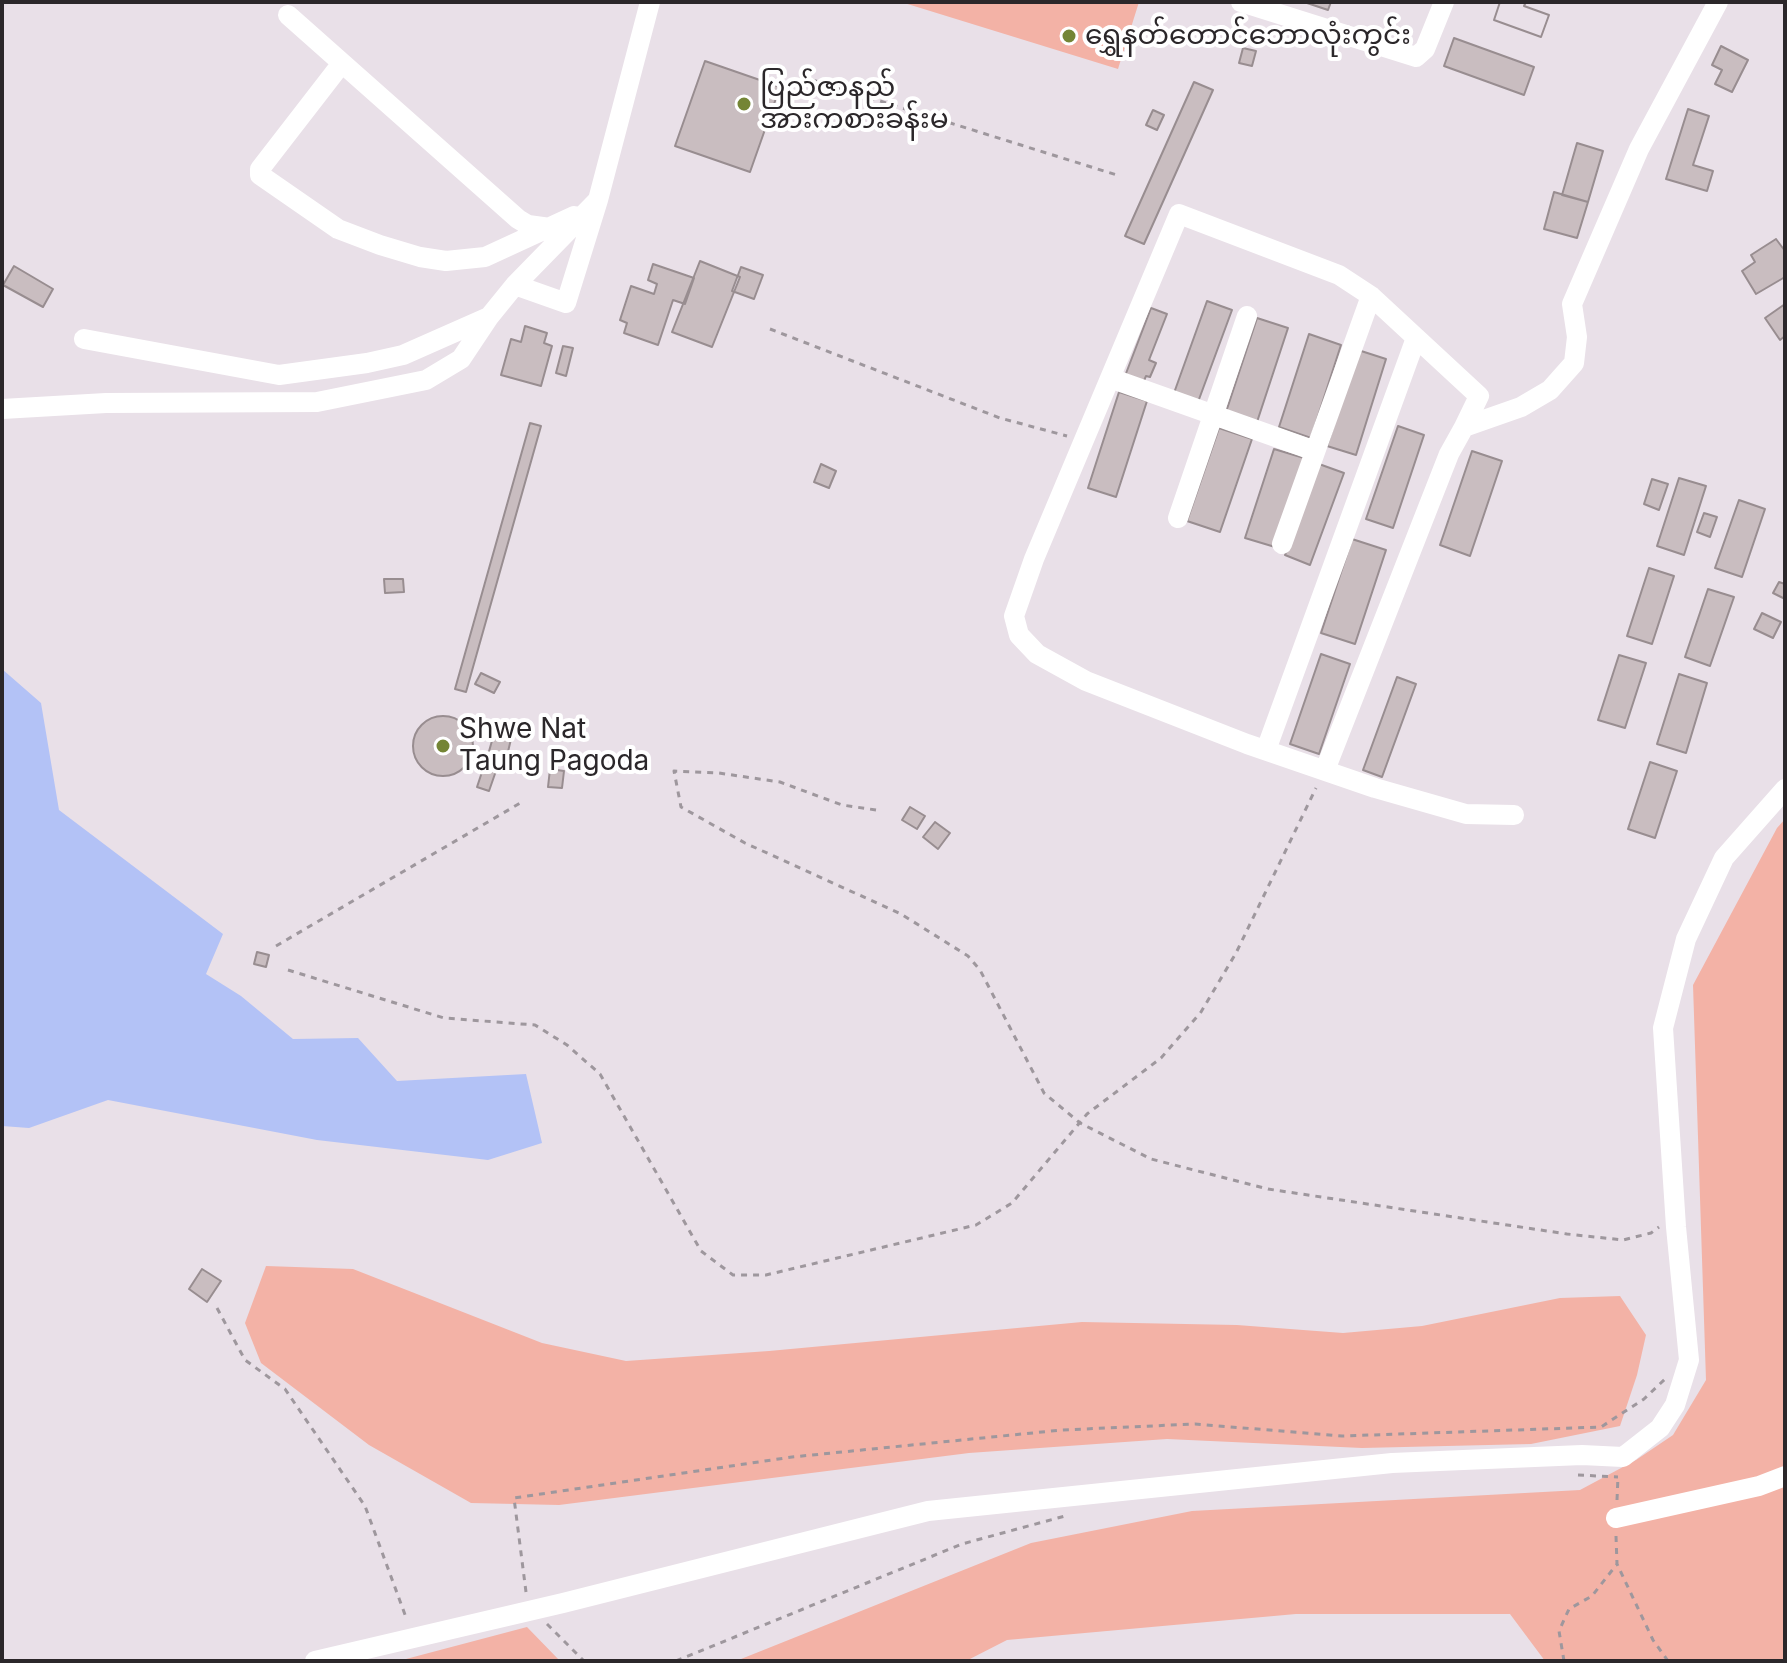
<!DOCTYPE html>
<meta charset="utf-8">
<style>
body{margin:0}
#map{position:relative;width:1787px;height:1663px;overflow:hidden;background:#e9e0e8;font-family:Inter,sans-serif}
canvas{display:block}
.frame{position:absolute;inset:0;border:4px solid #2b272a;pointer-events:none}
</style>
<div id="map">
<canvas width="1787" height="1663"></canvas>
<div class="frame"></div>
</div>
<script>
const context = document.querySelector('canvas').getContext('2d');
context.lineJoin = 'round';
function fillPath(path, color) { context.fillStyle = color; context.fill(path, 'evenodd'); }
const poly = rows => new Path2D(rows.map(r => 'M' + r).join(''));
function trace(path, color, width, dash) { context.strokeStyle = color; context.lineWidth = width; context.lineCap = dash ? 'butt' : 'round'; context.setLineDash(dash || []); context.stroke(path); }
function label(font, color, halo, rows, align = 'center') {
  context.font = font + ' Inter,"Noto Sans Myanmar",sans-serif'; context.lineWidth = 8; context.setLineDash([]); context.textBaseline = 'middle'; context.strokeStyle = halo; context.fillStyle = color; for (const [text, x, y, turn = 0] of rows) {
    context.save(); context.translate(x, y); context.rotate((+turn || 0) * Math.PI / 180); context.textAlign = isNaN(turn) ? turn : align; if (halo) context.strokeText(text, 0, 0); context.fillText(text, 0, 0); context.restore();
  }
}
fillPath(poly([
 [901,2,1139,2,1118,69],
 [1785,819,1785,1661,1545,1661,1510,1614,1296,1614,1007,1640,966,1661,736,1661,1031,1543,1192,1511,1580,1490,1636,1460,1673,1435,1706,1380,1693,985,1777,828],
 [266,1266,353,1269,542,1343,626,1361,769,1351,1082,1322,1237,1325,1343,1333,1422,1326,1560,1298,1620,1296,1646,1335,1637,1375,1620,1426,1531,1444,1362,1448,1167,1439,969,1453,559,1505,471,1503,369,1445,261,1363,245,1323],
 [527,1627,560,1661,407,1661,406,1659]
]), '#f3b2a6');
fillPath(poly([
 [2,669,41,703,59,810,223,934,206,974,241,996,293,1039,358,1038,397,1081,526,1074,542,1143,488,1160,317,1140,108,1100,29,1128,2,1126]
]), '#b3c2f6');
const building = poly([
 [1304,2,1331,2,1328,10,1304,2],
 [1500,2,1526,2,1524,6,1549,15,1541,37,1494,20,1500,2],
 [1500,2,1526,2,1524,6,1549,15,1541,37,1494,20,1500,2],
 [1454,38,1534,67,1524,95,1444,66,1454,38],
 [1721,46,1748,60,1732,92,1715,84,1722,70,1712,65,1721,46],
 [1243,48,1256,51,1252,66,1239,63,1243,48],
 [705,61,780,87,750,172,675,146,705,61],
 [1194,82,1213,90,1144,244,1125,236,1194,82],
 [1688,109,1709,116,1693,165,1713,171,1707,191,1666,179,1688,109],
 [1153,110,1164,115,1157,130,1146,125,1153,110],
 [1577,143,1603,151,1588,202,1562,195,1577,143],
 [1554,192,1588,202,1577,238,1544,229,1554,192],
 [1776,239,1785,251,1785,277,1756,294,1742,271,1755,262,1751,255,1776,239],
 [700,261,740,277,712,347,672,332,700,261],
 [653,264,694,278,685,304,673,300,658,345,624,333,627,323,620,320,631,286,654,294,657,284,648,280,653,264],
 [14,266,53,289,43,307,3,285,14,266],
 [741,267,763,275,754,299,732,291,741,267],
 [1207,301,1232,310,1198,402,1174,393,1207,301],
 [1785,304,1785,336,1780,340,1765,318,1785,304],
 [1151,308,1167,314,1149,360,1156,363,1150,377,1146,376,1143,383,1125,376,1151,308],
 [1257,318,1288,328,1257,422,1226,412,1257,318],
 [525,326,547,333,544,343,552,346,541,386,501,375,511,339,521,342,525,326],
 [1309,334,1341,345,1311,438,1279,427,1309,334],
 [563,346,573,348,566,376,556,373,563,346],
 [1358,350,1386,359,1356,455,1327,446,1358,350],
 [1119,392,1147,401,1116,497,1088,488,1119,392],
 [530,423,541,426,466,692,455,689,530,423],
 [1398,426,1424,435,1393,528,1366,519,1398,426],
 [1219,428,1252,439,1220,532,1187,521,1219,428],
 [1274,449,1304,458,1275,547,1245,538,1274,449],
 [1472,451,1502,461,1470,556,1440,545,1472,451],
 [821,464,836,471,829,488,814,482,821,464],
 [1319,464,1344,473,1310,565,1285,555,1319,464],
 [1679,478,1706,486,1684,555,1657,546,1679,478],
 [1652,479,1668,484,1659,510,1644,504,1652,479],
 [1739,500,1765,509,1742,577,1715,568,1739,500],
 [1704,513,1717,517,1710,537,1697,532,1704,513],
 [1352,539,1386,550,1355,644,1321,633,1352,539],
 [1649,568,1674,576,1652,644,1627,636,1649,568],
 [384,579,403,579,404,592,385,593,384,579],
 [1779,582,1785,584,1785,599,1773,593,1779,582],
 [1708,589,1734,597,1710,666,1685,657,1708,589],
 [1762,613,1781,622,1773,638,1754,629,1762,613],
 [1321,654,1350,664,1319,754,1290,744,1321,654],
 [1619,655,1646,663,1625,728,1598,720,1619,655],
 [481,673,500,682,494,693,475,684,481,673],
 [1679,674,1707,683,1686,753,1657,744,1679,674],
 [1397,677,1416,684,1382,777,1363,770,1397,677],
 '413 746a30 30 0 1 1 60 0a30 30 0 1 1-60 0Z',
 [495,730,512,735,506,760,488,755,495,730],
 [1650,762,1677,771,1655,838,1628,829,1650,762],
 [485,763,497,768,489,791,477,787,485,763],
 [550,769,564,771,562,788,548,787,550,769],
 [910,807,925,816,917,829,902,820,910,807],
 [935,822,950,833,938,849,923,837,935,822],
 [257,952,269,955,266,967,254,964,257,952],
 [202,1269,221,1281,207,1302,189,1289,202,1269]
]);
fillPath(building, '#c9bdc0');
trace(building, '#988d90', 2);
trace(poly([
 [800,76,1120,176],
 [770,329,1000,418,1067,436],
 [876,810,842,805,780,782,719,773,674,771,681,807,745,843,901,914,968,956,980,970,1044,1093,1080,1123,1151,1159,1268,1189,1567,1234,1623,1240,1651,1233,1659,1227],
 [276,946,522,802],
 [288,970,444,1018,535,1025,567,1045,600,1074,701,1251,733,1275,766,1275,976,1225,1012,1203,1087,1114,1161,1058,1201,1012,1236,953,1316,788],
 [217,1308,245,1360,285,1389,365,1506,407,1620],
 [1578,1475,1618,1477],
 [1617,1500,1618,1476],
 [1616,1536,1617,1564,1653,1640,1668,1661],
 [526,1592,514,1498,792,1457,1062,1430,1195,1424,1342,1436,1601,1427,1644,1399,1665,1379],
 [547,1624,584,1661],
 [676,1661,962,1544,1065,1516],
 [1564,1661,1559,1631,1569,1609,1592,1596,1617,1564]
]), '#9e979d', 3, [6, 6]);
trace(poly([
 [1241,2,1416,57,1425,49,1444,2],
 [288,15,518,219,528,225,550,228],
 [342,63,260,169,260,175,338,229,380,245,420,257,446,261,485,257,574,216],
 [515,285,566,303,598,200,650,2],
 [84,339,279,375,367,363,403,355,489,317],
 [1110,378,1315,451],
 [2,409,106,403,317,402,426,380,461,359,489,317,515,285,598,200],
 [1464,427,1479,396,1371,296,1339,275,1179,214,1034,559,1014,616,1019,635,1037,654,1086,681,1247,744,1375,788,1466,814,1514,815],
 [1178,518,1247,316],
 [1282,544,1371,296],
 [1266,750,1416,338],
 [1325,770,1449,454,1464,427,1521,407,1550,390,1574,363,1577,337,1572,304,1639,149,1718,2],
 [1616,1518,1759,1486,1785,1476],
 [315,1661,563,1603,928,1511,1392,1463,1582,1455,1623,1457,1660,1428,1675,1405,1689,1360,1676,1227,1663,1028,1686,939,1724,858,1785,789]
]), '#fff', 20);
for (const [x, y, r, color] of [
 [1069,36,8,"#748535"],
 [744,104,8,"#748535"],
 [443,746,8,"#748535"]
]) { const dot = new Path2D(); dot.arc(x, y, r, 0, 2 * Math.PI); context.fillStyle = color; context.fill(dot); trace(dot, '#fff', 3); }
label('28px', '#2b272a', '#fff', [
 ["ရွှေနတ်တောင်ဘောလုံးကွင်း",1085,36],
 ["ပြည်ဇာနည်",760,88],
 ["အားကစားခန်းမ",760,120],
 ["Shwe Nat",459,730],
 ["Taung Pagoda",459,762]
], 'left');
</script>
